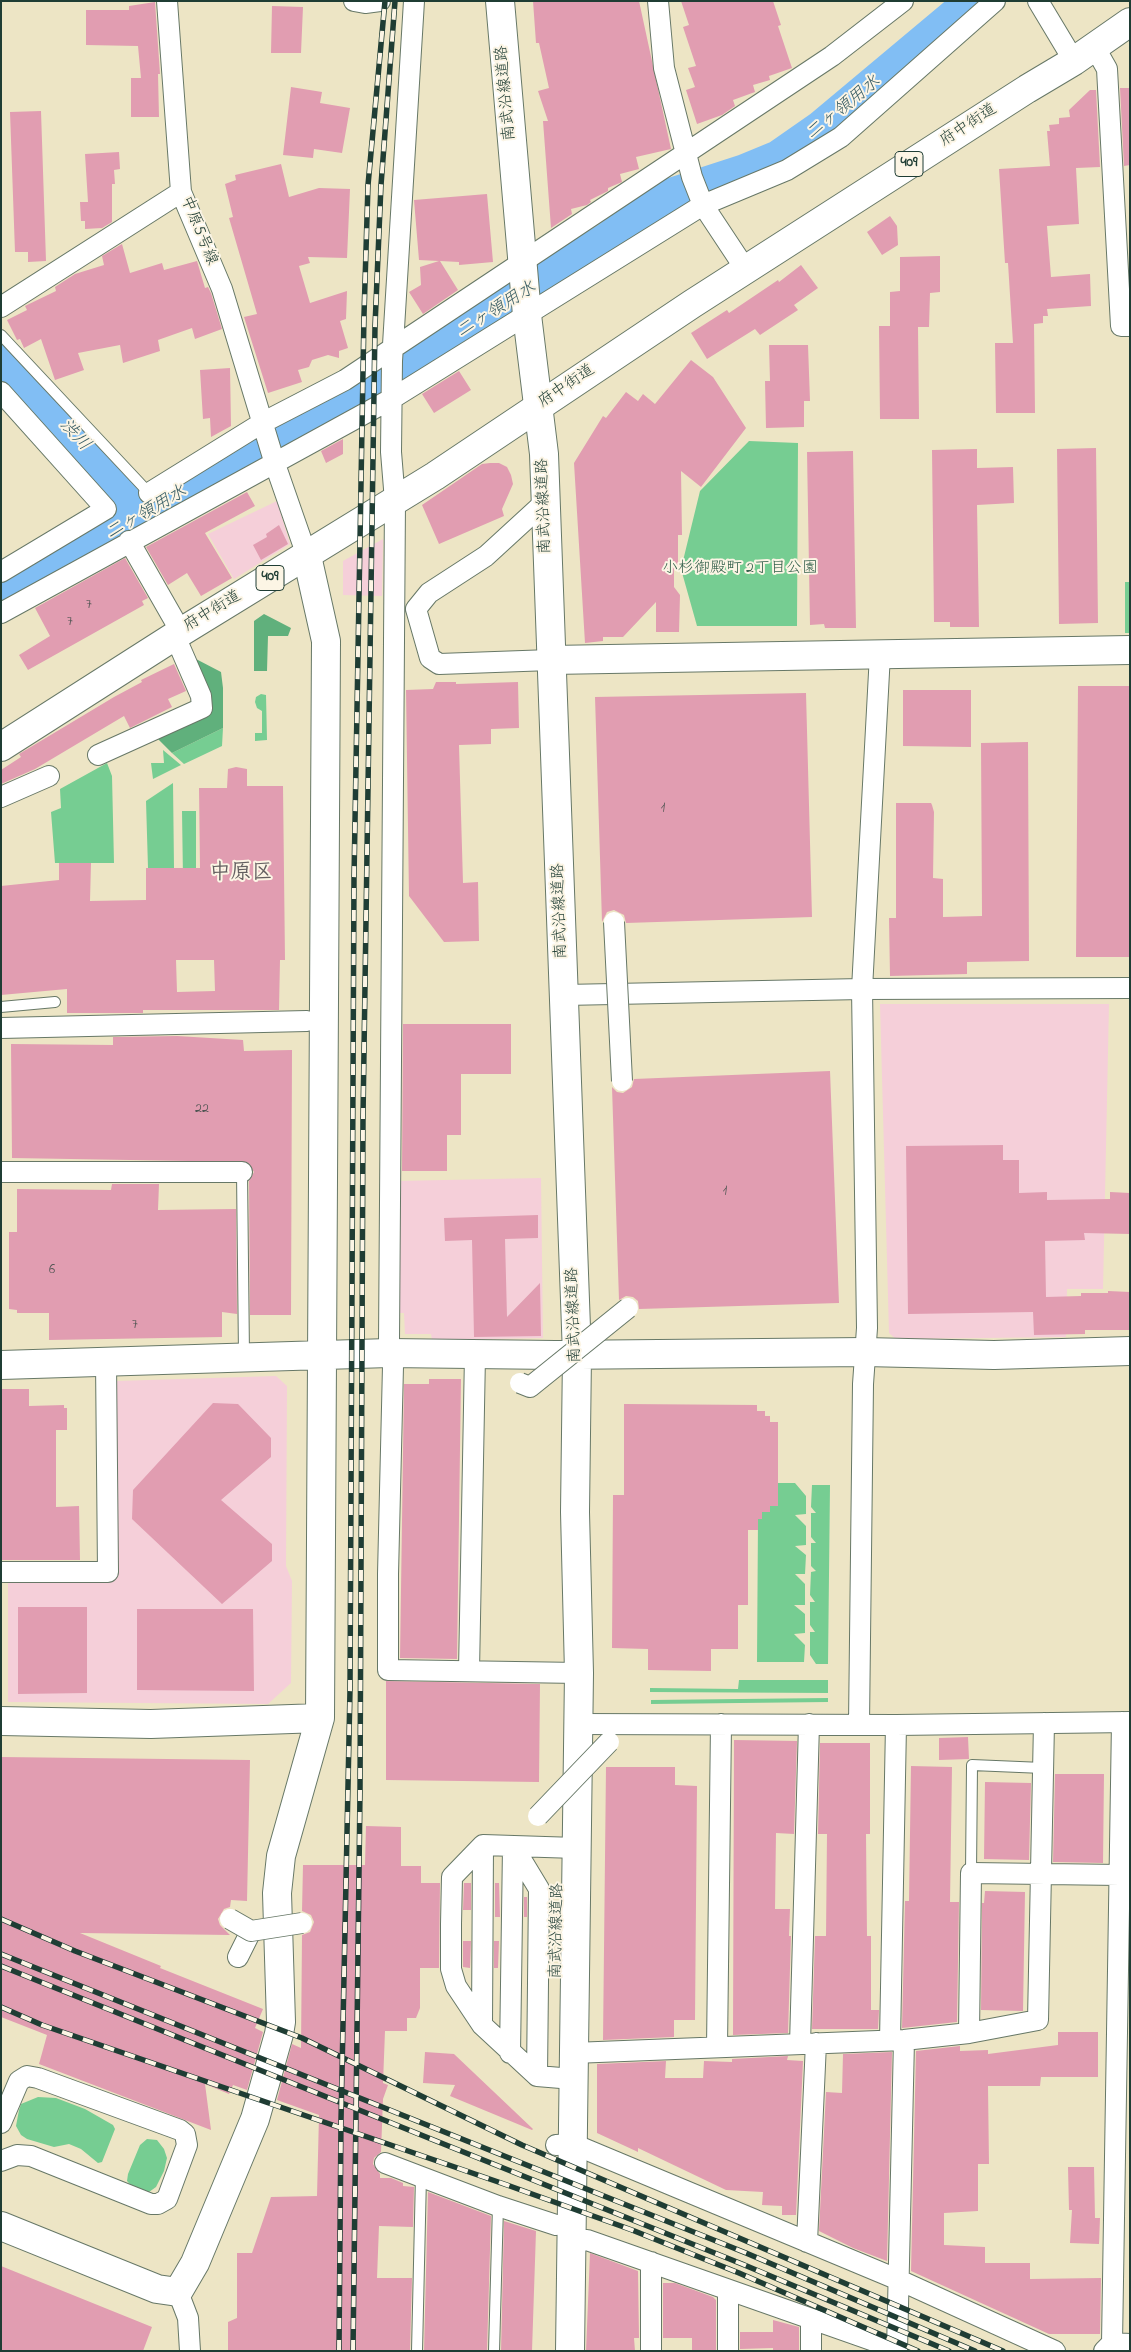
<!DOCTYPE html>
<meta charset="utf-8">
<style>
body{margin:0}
#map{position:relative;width:1131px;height:2352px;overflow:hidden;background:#ede5c5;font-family:"Indie Flower",sans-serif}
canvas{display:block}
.frame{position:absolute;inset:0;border:2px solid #1f3d34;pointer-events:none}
</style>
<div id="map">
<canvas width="1131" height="2352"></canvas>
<div class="frame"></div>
</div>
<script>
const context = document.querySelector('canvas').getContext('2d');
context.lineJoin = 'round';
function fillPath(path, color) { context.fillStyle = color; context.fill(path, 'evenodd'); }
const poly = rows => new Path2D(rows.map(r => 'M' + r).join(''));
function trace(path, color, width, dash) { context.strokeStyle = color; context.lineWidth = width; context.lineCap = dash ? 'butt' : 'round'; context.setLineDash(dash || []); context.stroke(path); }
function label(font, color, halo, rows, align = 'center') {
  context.font = font + ' "Indie Flower","Klee One",sans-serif'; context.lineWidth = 4; context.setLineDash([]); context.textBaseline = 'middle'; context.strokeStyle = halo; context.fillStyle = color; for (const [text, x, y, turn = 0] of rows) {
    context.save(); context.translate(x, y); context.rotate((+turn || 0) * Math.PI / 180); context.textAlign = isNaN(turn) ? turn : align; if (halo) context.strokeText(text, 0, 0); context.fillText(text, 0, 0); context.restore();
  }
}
fillPath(poly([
 [277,501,290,544,234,579,208,534],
 [383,539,382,596,343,595,343,561],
 [880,1004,1109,1004,1103,1289,1067,1289,1066,1337,896,1339,889,1333],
 [541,1178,543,1338,432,1340,431,1334,405,1334,404,1313,396,1313,396,1181],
 [276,1376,287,1386,286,1566,292,1581,291,1683,268,1704,8,1702,8,1582,113,1581,116,1381]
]), '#f5cfd9');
fillPath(poly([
 [749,441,798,443,797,626,697,626,681,569,700,491],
 [1125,582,1130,582,1130,633,1125,633],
 [261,694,266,695,267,740,255,741,255,733,262,733,262,711,257,708,255,702,256,697],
 [223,728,222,746,184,764,172,753],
 [163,750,181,765,153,779,151,763,164,763],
 [107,763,112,776,114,863,55,863,51,812,61,808,60,789],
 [173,783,174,868,148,868,146,801],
 [182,811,196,811,196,878,183,879],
 [778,1483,795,1483,806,1496,806,1514,795,1515,806,1526,806,1545,795,1546,806,1555,805,1574,795,1574,805,1584,805,1605,794,1605,805,1614,805,1633,794,1634,805,1645,804,1662,757,1662,758,1519,762,1518,762,1512,770,1512,770,1506,778,1506],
 [812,1485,830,1485,828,1664,816,1664,810,1655,810,1632,815,1632,810,1625,810,1602,815,1602,810,1595,811,1572,816,1571,811,1566,811,1543,816,1543,811,1537,811,1513,816,1513,811,1507],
 [739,1680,828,1680,828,1693,650,1692,650,1688,738,1689],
 [828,1698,828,1702,651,1704,651,1700],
 [38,2097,56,2098,85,2109,113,2125,115,2129,102,2162,98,2163,81,2149,69,2144,54,2147,27,2139,21,2135,16,2126,19,2110,21,2104],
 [147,2139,157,2140,164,2149,167,2158,164,2171,156,2187,149,2192,138,2193,127,2181,128,2174,140,2145]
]), '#76cd92');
fillPath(poly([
 [264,614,291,628,288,636,268,636,267,671,254,671,254,621],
 [196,659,221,672,223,688,223,728,172,753,158,739,210,715,209,692]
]), '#60b07c');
trace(poly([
 [1,358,147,513],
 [1,601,147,513,392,377,608,241,671,197,745,173,779,159,822,129,975,1]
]), '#81bef4', 38);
fillPath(poly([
 [533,1,639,1,671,149,636,157,639,169,620,174,622,182,608,188,608,191,590,200,591,202,587,205,571,209,572,214,551,228,543,121,548,121,538,91,549,88,539,43,536,43],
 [681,1,773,1,781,25,778,26,792,68,769,76,770,80,753,85,755,92,733,100,735,106,722,115,697,124,686,90,695,87,688,68,696,66,683,27,689,25],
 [155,2,160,74,158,74,159,117,131,117,131,78,141,78,138,46,86,45,86,10,129,10,129,6],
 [272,6,303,7,301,53,271,53],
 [291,87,322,92,320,103,350,108,342,153,314,149,313,158,283,155],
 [1120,88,1130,88,1130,165,1124,166],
 [1090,90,1096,90,1100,167,1076,168,1079,224,1047,226,1051,277,1090,274,1091,306,1047,309,1048,316,1043,316,1043,323,1034,324,1035,413,996,413,995,343,1013,343,1008,263,1005,263,999,169,1050,166,1047,131,1050,131,1049,125,1059,124,1059,118,1070,117,1069,110],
 [41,111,46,261,28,262,28,252,15,252,10,112],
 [119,152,120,169,114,170,115,184,112,184,112,222,102,228,85,229,85,221,81,221,80,202,88,202,85,154],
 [281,164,289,197,319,188,350,189,347,258,308,257,310,263,299,266,310,303,347,291,346,319,340,321,348,348,339,351,339,358,328,355,312,360,309,367,298,370,302,382,268,393,244,317,257,314,229,218,233,217,225,184,236,180,235,175],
 [487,194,493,262,459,265,459,262,440,261,458,290,423,314,409,292,421,285,420,267,439,261,419,260,414,200],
 [890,216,897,226,898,245,882,255,867,232],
 [122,244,130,273,162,263,164,270,197,261,205,288,208,287,211,293,222,329,195,339,192,328,158,340,160,351,123,363,120,345,78,353,84,370,55,380,41,339,24,348,20,339,17,340,7,320,27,310,25,306,27,305,56,291,55,287,75,274,104,265,102,256],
 [940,256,940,292,930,293,929,327,918,327,919,419,880,419,879,326,890,326,890,292,900,291,900,257],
 [801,265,818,288,794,305,798,310,760,335,755,329,707,359,691,333,727,310,729,313,778,280,779,282],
 [769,345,808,345,810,401,804,401,804,427,766,428,765,381,770,381],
 [691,360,713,377,746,428,701,487,681,471,682,535,678,535,678,565,674,565,674,587,680,595,679,632,656,632,656,602,623,637,603,637,603,641,585,643,574,463,603,416,606,418,626,392,638,401,643,394,655,404],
 [230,368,231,426,211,437,210,418,203,419,200,370],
 [459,371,471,390,434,413,422,394],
 [343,439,343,454,326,463,321,451],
 [1096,448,1098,623,1059,624,1057,449],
 [977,449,977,468,1013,467,1014,503,977,505,979,627,950,627,950,622,934,622,932,450],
 [853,451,856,628,825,628,824,624,810,625,807,452],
 [490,463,499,463,507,467,511,475,513,484,502,509,504,516,439,544,422,505,482,464],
 [247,492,255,506,205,533,232,578,201,596,187,573,168,585,146,547],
 [279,525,288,544,261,560,253,545,267,537,266,534],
 [125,558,148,598,142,601,144,605,28,670,19,655,50,636,35,608],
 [174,664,186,691,168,699,172,707,130,728,124,716,35,769,1,784,1,770,21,757,19,754,114,697,142,682,141,680],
 [436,682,456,682,456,684,518,682,519,728,491,729,491,744,459,745,463,883,478,882,479,941,444,942,409,896,406,690,433,689],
 [1078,686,1130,686,1130,957,1076,957],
 [903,690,971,690,971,747,903,746],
 [806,693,812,917,626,923,624,915,614,910,607,912,602,922,595,697],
 [1028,742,1029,961,967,962,967,974,890,976,889,918,896,918,896,803,931,803,932,805,934,812,933,878,943,879,943,917,982,916,981,743],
 [236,767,247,769,247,786,283,786,285,960,280,960,279,1010,143,1010,143,1013,67,1013,67,989,1,995,1,886,59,880,59,863,91,863,90,901,146,900,146,868,200,868,199,788,227,788,228,769],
 [176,960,214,960,215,991,177,992],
 [403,1024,511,1024,511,1074,461,1074,461,1135,447,1135,447,1171,402,1171],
 [177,1036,243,1040,244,1051,292,1050,291,1315,250,1315,249,1181,254,1172,247,1162,12,1158,11,1044,113,1045,113,1037],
 [830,1071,839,1303,639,1309,638,1301,633,1297,626,1296,619,1300,612,1087,617,1092,623,1093,632,1087,634,1079],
 [1003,1145,1003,1160,1019,1160,1019,1193,1047,1192,1047,1200,1110,1199,1110,1192,1130,1193,1130,1234,1084,1233,1085,1240,1045,1241,1046,1297,1081,1296,1081,1293,1108,1293,1108,1291,1130,1292,1130,1330,1085,1330,1085,1334,1034,1335,1033,1312,908,1314,906,1146],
 [112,1184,159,1184,158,1210,236,1209,237,1314,222,1312,222,1337,49,1340,49,1313,17,1313,17,1310,9,1309,9,1232,17,1232,17,1189,111,1190],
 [538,1215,538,1238,505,1239,507,1317,540,1283,541,1336,474,1337,472,1240,445,1241,444,1218],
 [429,1379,461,1379,457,1659,400,1658,404,1384,429,1384],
 [1,1389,29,1389,29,1406,64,1405,64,1408,67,1408,67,1430,56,1430,56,1507,79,1506,80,1560,1,1560],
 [213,1403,238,1404,271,1438,271,1457,221,1500,272,1544,272,1561,222,1604,132,1519,133,1490],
 [624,1404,757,1405,757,1411,765,1411,765,1416,770,1416,770,1422,778,1422,778,1506,770,1506,770,1512,762,1512,762,1519,758,1519,758,1530,748,1530,748,1605,738,1605,738,1649,711,1649,711,1671,648,1670,648,1649,612,1648,613,1495,624,1495],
 [18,1607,87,1607,87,1693,18,1694],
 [137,1609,253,1609,254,1691,137,1690],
 [386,1681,540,1684,539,1782,386,1780],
 [968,1737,969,1759,939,1760,939,1738],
 [734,1740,797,1741,794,1834,776,1833,775,1909,790,1909,789,1936,791,1936,788,2033,733,2035],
 [820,1743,870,1743,870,1834,866,1834,867,1936,871,1936,871,2010,879,2010,878,2029,812,2029,815,1936,826,1936,827,1834,818,1834],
 [1,1757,250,1760,247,1901,231,1900,230,1907,224,1909,218,1919,220,1925,230,1935,80,1933,161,1966,160,1968,263,2009,255,2028,263,2032,247,2090,233,2085,229,2094,205,2084,211,2130,39,2064,47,2035,1,2017],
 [911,1766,952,1767,950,1902,959,1902,957,2022,902,2028,905,1901,909,1901],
 [606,1767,675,1767,675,1785,697,1786,695,2020,674,2020,674,2037,603,2040],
 [1055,1774,1104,1774,1103,1863,1053,1862],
 [985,1782,1031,1783,1029,1860,984,1859],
 [366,1826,401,1827,401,1866,421,1866,421,1883,440,1883,439,1968,420,1968,420,2008,416,2018,407,2018,407,2031,385,2031,383,2083,388,2085,383,2099,381,2152,374,2158,373,2164,380,2174,380,2178,391,2178,403,2183,403,2186,414,2187,413,2227,379,2226,377,2278,412,2278,410,2351,228,2351,228,2322,237,2318,237,2253,252,2253,271,2197,317,2196,319,2115,277,2100,292,2044,301,2048,302,1935,310,1932,314,1922,311,1915,302,1911,303,1865,365,1865],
 [464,1883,471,1883,471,1910,463,1910],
 [495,1883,499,1883,500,1917,495,1917],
 [985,1891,1025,1892,1023,2011,981,2010,982,1903,984,1903],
 [524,1897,527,1897,527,1917,524,1917],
 [463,1941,471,1941,470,1968,463,1967],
 [494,1941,499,1941,498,1968,494,1968],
 [1058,2032,1098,2032,1098,2077,1041,2077,1040,2086,988,2086,989,2164,978,2164,978,2211,944,2213,944,2245,985,2247,985,2263,1030,2263,1030,2279,1101,2278,1100,2334,1049,2334,911,2271,916,2051,960,2046,960,2051,988,2050,988,2054,1058,2045],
 [425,2052,454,2054,533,2129,532,2130,450,2096,455,2085,423,2083],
 [892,2052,887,2261,853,2248,819,2231,826,2092,842,2093,843,2054],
 [788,2056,787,2060,803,2061,796,2215,782,2215,782,2206,762,2205,763,2192,726,2190,638,2148,638,2152,597,2133,597,2064,666,2061,665,2078,703,2078,704,2061,732,2062,732,2059],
 [1068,2167,1094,2167,1095,2218,1100,2218,1099,2244,1070,2243,1072,2210,1069,2210],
 [428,2192,491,2216,487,2351,424,2351],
 [504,2221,536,2231,532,2351,501,2351],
 [590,2253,638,2271,639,2338,634,2338,635,2351,586,2351],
 [1,2266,152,2327,143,2351,1,2351],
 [663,2283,675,2283,713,2297,716,2300,716,2351,692,2351,692,2338,663,2338],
 [773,2320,799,2327,799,2351,773,2351,773,2348,740,2349,740,2332,773,2332]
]), '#e19db1');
const lane = poly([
 [1,335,149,493],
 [1,1007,55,1002],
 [242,1172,244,1356],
 [971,1873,972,1765,1043,1768],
 [417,2351,421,2176],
 [494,2351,498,2206]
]);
const street = poly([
 [167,1,181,192,222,289,275,464,307,556],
 [354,1,365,3,380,1],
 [414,1,392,361,391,452,395,501,389,1341,393,1366,388,1574,388,1670,579,1673],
 [658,1,664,68,692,177,703,205,746,270],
 [1038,1,1074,61],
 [1094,46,1107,69,1121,326,1130,326],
 [1,307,181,192],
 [1,392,106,509,1,572],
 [149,493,262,423,345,380,832,56,903,1],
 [129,541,181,632],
 [416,609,430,658,439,664,551,660],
 [416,609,429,593,486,556,546,501],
 [1,613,393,398,703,205,787,170,841,137,995,1],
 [98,755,202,708,201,696,175,636],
 [1,797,49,776],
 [564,995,862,989,1130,988],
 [1,1028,307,1021],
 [1,1172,242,1172],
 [1,1572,108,1572,106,1361],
 [469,1671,475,1355],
 [577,1724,896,1725,1130,1722],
 [859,1724,863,1384,867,1328,862,989,880,654],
 [513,1846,539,1889,537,2076],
 [238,1957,251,1931],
 [482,2025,483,1845],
 [969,2033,971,1873,1120,1875],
 [890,2040,896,1725],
 [800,2044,809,1724],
 [717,2047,721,1724],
 [510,2053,513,1847],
 [573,2053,904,2040,969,2033,1038,2020,1044,1723],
 [573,2079,537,2076,482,2025,456,1986,451,1969,451,1924,452,1877,483,1845,576,1848],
 [1,2123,19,2081,27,2076,38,2078,180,2130,185,2134,187,2145,167,2199,158,2204,151,2204,31,2156,17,2155,1,2161],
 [556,2145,573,2144,899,2280,1055,2351],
 [385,2163,498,2206,556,2225],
 [572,2242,587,2240,897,2349],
 [807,2242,816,2043],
 [651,2262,651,2351],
 [728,2290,728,2351],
 [178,2292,188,2318,190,2351],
 [811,2320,811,2351],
 [1112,2343,1122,1722],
 [897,2351,904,2040],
 [1104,2351,1112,2343,1130,2344]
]);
const secondary = poly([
 [500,1,527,315,544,454,577,1355,575,1512,579,1673,570,2351],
 [551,660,1130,650],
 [1,1365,389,1353,555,1355,865,1352,994,1355,1130,1351],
 [1,1721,151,1724,320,1718],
 [1,2226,157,2289,178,2292,195,2263,255,2119,279,2034,281,2022,277,1893,281,1856,320,1718,326,641,307,556]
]);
const highway = poly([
 [1,747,181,632,435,476,692,304,1027,89,1074,61,1130,22]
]);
trace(lane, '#677867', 12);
trace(street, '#677867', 22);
trace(secondary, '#677867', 30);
trace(highway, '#677867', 30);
trace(lane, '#fff', 10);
trace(street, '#fff', 20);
trace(secondary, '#fff', 28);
trace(highway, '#fff', 28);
const rail = poly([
 [1,1919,75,1951,302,2038,522,2145,1003,2351],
 [1,1954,746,2253,975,2351],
 [1,1966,742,2264,949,2351],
 [1,2007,42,2025,507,2185,632,2230,739,2273,918,2351],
 [339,2351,341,2120,350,1690,354,878,364,315,368,185,385,1],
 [353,2351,360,1792,363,1117,375,326,381,185,395,1]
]);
trace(rail, '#1f3d34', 5.5);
trace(rail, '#fcf5e5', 4, [11]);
const streetBridge = poly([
 [614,922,622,1081],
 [520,1383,530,1387,628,1308],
 [538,1816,609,1742],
 [230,1919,251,1931,302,1923]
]);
trace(streetBridge, '#677867', 22, []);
trace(streetBridge, '#fff', 20);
label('14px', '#505553', null, [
 ["7",89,606],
 ["7",70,623],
 ["1",663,809],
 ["22",202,1110],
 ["1",725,1192],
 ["6",52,1271],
 ["7",135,1326]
]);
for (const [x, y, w] of [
 [909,164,28],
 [270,578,28]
]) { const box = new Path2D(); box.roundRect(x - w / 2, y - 12.5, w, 25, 4); context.fillStyle = '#fcf5e5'; context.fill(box); trace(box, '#1f3d34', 1); }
label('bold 15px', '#1f3d34', null, [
 ["409",909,164],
 ["409",270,578]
]);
label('16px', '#1f3d34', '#fcf5e5', [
 ["南武沿線道路",507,93,-95],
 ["府中街道",969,126,-33],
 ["中原5号線",198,231,68],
 ["府中街道",567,387,-34],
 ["南武沿線道路",545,506,-92],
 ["府中街道",213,612,-31],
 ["南武沿線道路",561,911,-92],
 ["南武沿線道路",575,1315,-92],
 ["南武沿線道路",558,1931,-89]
]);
label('16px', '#35614c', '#fcf5e5', [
 ["小杉御殿町 2丁目公園",740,569]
]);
label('italic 18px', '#385d64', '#fcf5e5', [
 ["二ヶ領用水",844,109,-39],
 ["二ヶ領用水",497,311,-32],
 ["渋川",74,436,47],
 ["二ヶ領用水",147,514,-30]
]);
label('bold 21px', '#635f60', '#fcf5e5', [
 ["中原区",241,875]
]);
</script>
